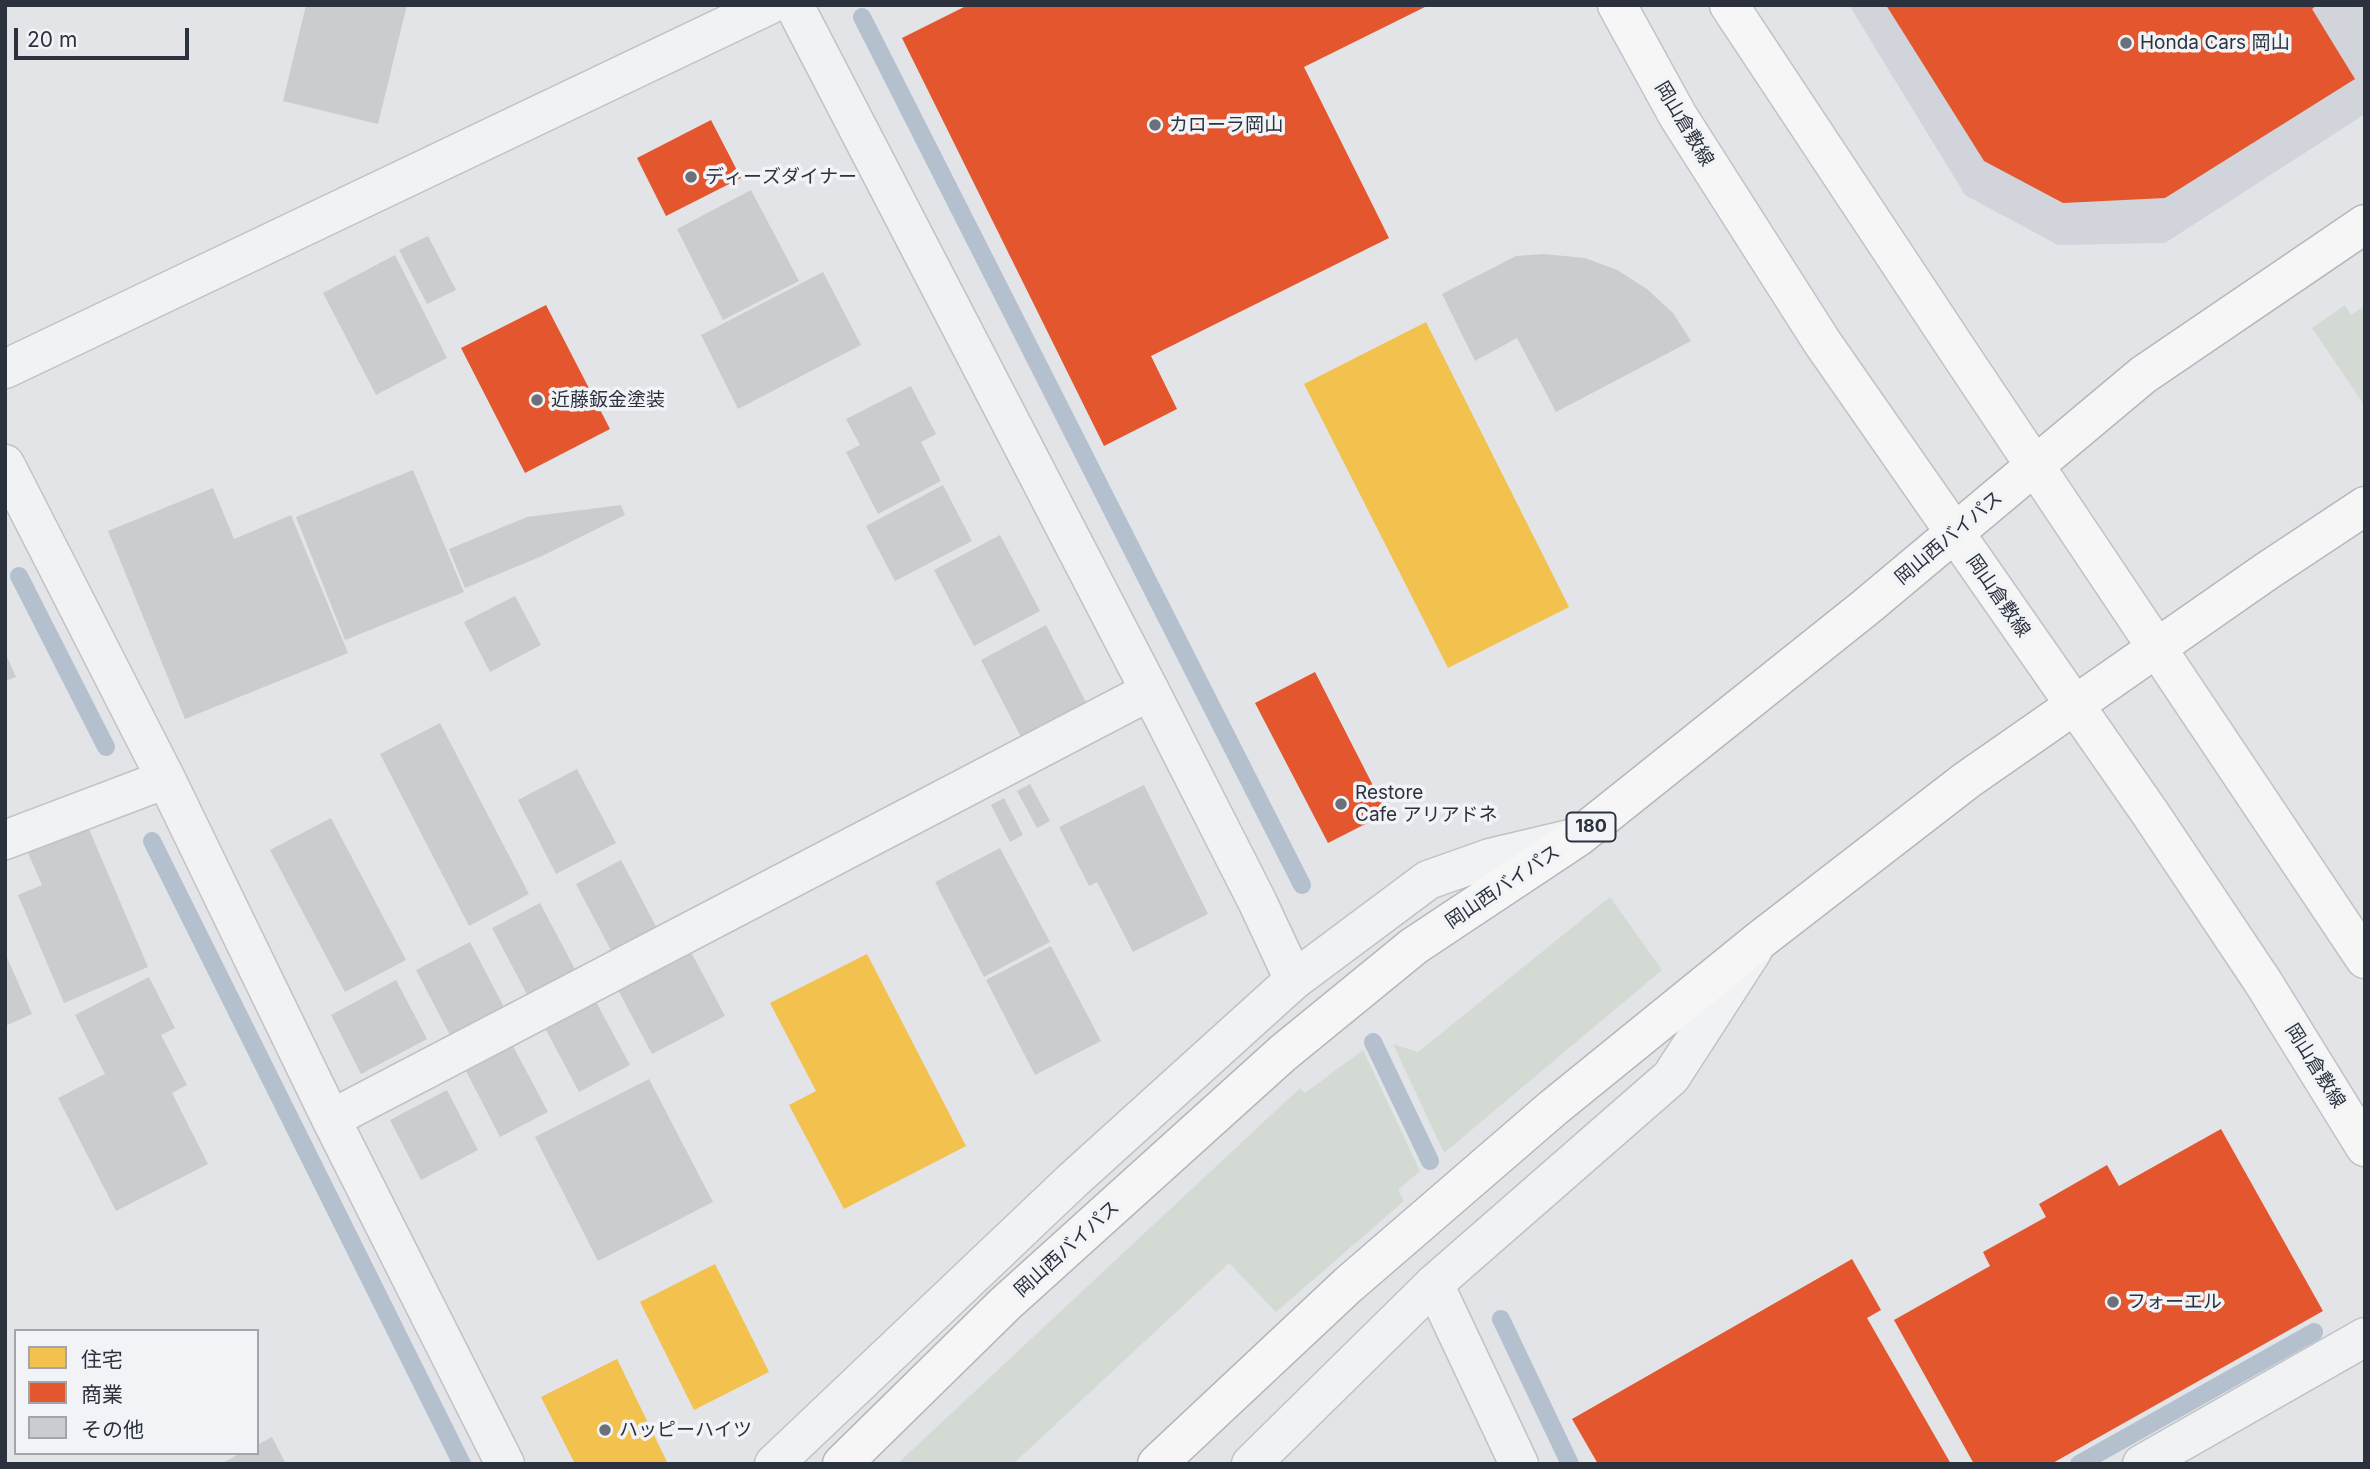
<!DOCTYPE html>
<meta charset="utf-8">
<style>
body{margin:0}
#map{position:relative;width:2370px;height:1469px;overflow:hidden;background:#e2e4e7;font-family:Inter,"Noto Sans JP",sans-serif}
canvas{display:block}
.frame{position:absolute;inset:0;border:7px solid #2b323e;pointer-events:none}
.legend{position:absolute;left:14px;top:1329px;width:245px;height:126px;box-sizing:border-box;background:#f1f3f6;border:2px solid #a2a6ac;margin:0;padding:9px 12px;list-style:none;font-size:21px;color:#2b323e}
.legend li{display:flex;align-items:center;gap:14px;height:35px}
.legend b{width:35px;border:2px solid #a2a6ac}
.scale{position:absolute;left:14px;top:28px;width:175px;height:32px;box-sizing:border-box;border:4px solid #2b323e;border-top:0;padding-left:9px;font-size:21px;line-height:24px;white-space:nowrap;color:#2b323e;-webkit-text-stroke:5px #f1f3f6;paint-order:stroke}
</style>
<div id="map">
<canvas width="2370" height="1469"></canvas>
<div class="frame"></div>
<ul class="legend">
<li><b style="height:19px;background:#f2c14e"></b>住宅</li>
<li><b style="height:19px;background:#e4572e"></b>商業</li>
<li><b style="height:19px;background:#cbcccf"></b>その他</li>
</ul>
<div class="scale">20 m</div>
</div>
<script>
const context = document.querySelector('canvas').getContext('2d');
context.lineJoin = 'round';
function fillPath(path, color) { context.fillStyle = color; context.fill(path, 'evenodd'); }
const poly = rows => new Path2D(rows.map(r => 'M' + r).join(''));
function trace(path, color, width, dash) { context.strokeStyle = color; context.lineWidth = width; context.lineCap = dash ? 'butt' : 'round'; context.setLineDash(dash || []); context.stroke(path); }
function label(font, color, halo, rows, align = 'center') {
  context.font = font + ' Inter,"Noto Sans JP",sans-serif'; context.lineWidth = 7; context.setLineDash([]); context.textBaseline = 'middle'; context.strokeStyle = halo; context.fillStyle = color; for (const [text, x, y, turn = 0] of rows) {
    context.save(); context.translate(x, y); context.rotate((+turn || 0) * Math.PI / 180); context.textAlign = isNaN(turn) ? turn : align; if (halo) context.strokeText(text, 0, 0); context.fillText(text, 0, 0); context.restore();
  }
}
fillPath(poly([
 [1849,5,2365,5,2365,114,2165,243,2058,245,1965,195]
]), '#d1d4da');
fillPath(poly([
 [2345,305,2351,315,2365,306,2365,406,2312,328],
 [1610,897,1662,970,1444,1153,1393,1044,1418,1052],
 [1363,1050,1420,1171,1398,1190,1404,1201,1276,1312,1229,1263,1013,1464,897,1464,1300,1088,1305,1093]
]), '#d3dad3');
fillPath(poly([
 [1426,322,1569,607,1448,668,1304,384],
 [867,954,966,1146,844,1209,789,1105,816,1091,770,1003],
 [715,1264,769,1372,694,1410,640,1302],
 [617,1359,668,1464,575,1464,541,1397]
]), '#f2c14e');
fillPath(poly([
 [968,5,1429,5,1304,67,1389,238,1151,356,1177,409,1104,446,902,38],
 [1886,5,2317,5,2312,9,2355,79,2165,198,2063,203,1984,161],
 [711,120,741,178,666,216,637,158],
 [546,305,610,429,525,473,461,348],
 [1315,672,1387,813,1328,843,1255,703],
 [2221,1129,2323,1311,2051,1464,1974,1464,1894,1320,1990,1266,1983,1252,2046,1217,2039,1204,2107,1165,2119,1186],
 [1852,1259,1881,1310,1867,1318,1951,1464,1598,1464,1572,1419]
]), '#e4572e');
trace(poly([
 [862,17,1302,885],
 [19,576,106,747],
 [152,841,462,1464],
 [1373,1042,1430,1161],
 [1501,1319,1570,1464],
 [2079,1464,2314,1332]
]), '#b4c0ce', 18);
fillPath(poly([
 [306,5,407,5,378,124,283,101],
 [751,190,799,281,723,320,677,229],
 [428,236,456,290,427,304,399,250],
 [1544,254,1585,258,1617,270,1647,289,1673,313,1691,341,1556,412,1517,338,1475,361,1442,294,1516,256],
 [395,255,447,358,376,395,323,293],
 [823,272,861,345,738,409,701,335],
 [911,386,936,434,921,442,941,481,878,514,846,452,860,445,846,419],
 [413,470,464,592,345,640,296,517],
 [943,485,972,541,895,581,866,526],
 [213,488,234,539,291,515,348,653,185,719,108,531],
 [621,505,625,515,542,556,465,588,449,549,527,517],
 [1000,535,1040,611,974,646,934,570],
 [515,596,541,645,490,672,464,622],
 [1046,625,1087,704,1022,739,981,660],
 [5,652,16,677,5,681],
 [440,723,529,894,469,926,380,754],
 [577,769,616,843,556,874,518,800],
 [1030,784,1050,821,1037,828,1017,791],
 [1144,785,1208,914,1133,952,1097,882,1089,886,1059,827],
 [1004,798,1023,835,1010,842,991,805],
 [331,818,406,960,345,992,270,850],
 [88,827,148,967,64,1003,18,895,42,885,28,853],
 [1000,848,1050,942,984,977,935,882],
 [621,860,660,934,615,958,576,884],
 [540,903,578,975,530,1000,492,928],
 [470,942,504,1007,450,1035,416,970],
 [1051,946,1101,1041,1035,1075,986,980],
 [690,950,725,1016,652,1054,617,988],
 [5,953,32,1014,5,1026],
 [149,977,175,1028,161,1035,187,1085,172,1093,208,1164,116,1211,58,1098,105,1074,75,1015],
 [396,980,427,1039,361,1074,331,1015],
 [596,1002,630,1065,579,1092,545,1028],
 [513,1046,548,1112,500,1137,466,1071],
 [649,1079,713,1202,598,1261,535,1137],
 [447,1090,478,1150,421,1180,390,1120],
 [272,1437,286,1464,221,1464,241,1453,257,1453,257,1445]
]), '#cbcccf');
const minor = poly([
 [5,464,166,779,331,1119,505,1464],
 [5,840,166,779],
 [331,1119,1150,691],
 [774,1464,1073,1180,1294,980,1428,880,1490,858,1574,838],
 [1251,1464,1434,1284,1671,1077,1753,950],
 [2142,1464,2365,1337]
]);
const tertiary = poly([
 [794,5,1150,691,1257,901,1294,980],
 [5,369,769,5],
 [1434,1284,1519,1464]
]);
const secondary = poly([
 [1617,5,1678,116,1822,342,2150,813,2263,982,2365,1147],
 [1729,5,1962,357,2365,959]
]);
const trunk = poly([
 [842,1464,1005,1304,1283,1053,1414,946,1578,837,1866,607,2143,375,2365,224],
 [1157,1464,1348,1285,1553,1108,1760,940,1967,780,2267,571,2365,506]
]);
trace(minor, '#c1c2c5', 41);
trace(tertiary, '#c1c2c5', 41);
trace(secondary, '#c1c2c5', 41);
trace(trunk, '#b5b7bb', 41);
trace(minor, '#f1f2f4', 38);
trace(tertiary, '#f1f2f4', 38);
trace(secondary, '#f6f6f6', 38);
trace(trunk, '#f6f6f6', 38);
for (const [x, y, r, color] of [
 [2126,43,7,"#6b7079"],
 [1155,125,7,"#6b7079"],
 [691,177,7,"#6b7079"],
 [537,400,7,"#6b7079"],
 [1341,804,7,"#6b7079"],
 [2113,1302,7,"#6b7079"],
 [605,1430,7,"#6b7079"]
]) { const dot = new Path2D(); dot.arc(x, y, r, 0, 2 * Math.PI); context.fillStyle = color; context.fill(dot); trace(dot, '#f1f3f6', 2.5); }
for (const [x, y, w] of [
 [1591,827,49]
]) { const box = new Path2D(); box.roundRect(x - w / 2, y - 14.5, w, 29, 5); context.fillStyle = '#f1f3f6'; context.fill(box); trace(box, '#2b323e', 2); }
label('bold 18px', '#2b323e', null, [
 ["180",1591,827]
]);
label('19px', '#2b323e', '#f1f3f6', [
 ["Honda Cars 岡山",2140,43],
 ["カローラ岡山",1169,125],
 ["ディーズダイナー",705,177],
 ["近藤鈑金塗装",551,400],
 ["Restore",1355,793],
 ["Cafe アリアドネ",1355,815],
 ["フォーエル",2127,1302],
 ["ハッピーハイツ",619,1430]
], 'left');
label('19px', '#2b323e', '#f1f3f6', [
 ["岡山倉敷線",1684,124,59],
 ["岡山西バイパス",1949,538,-40],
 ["岡山倉敷線",1998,596,55],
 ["岡山西バイパス",1503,887,-34],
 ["岡山倉敷線",2315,1066,58],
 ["岡山西バイパス",1067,1249,-42]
]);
</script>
